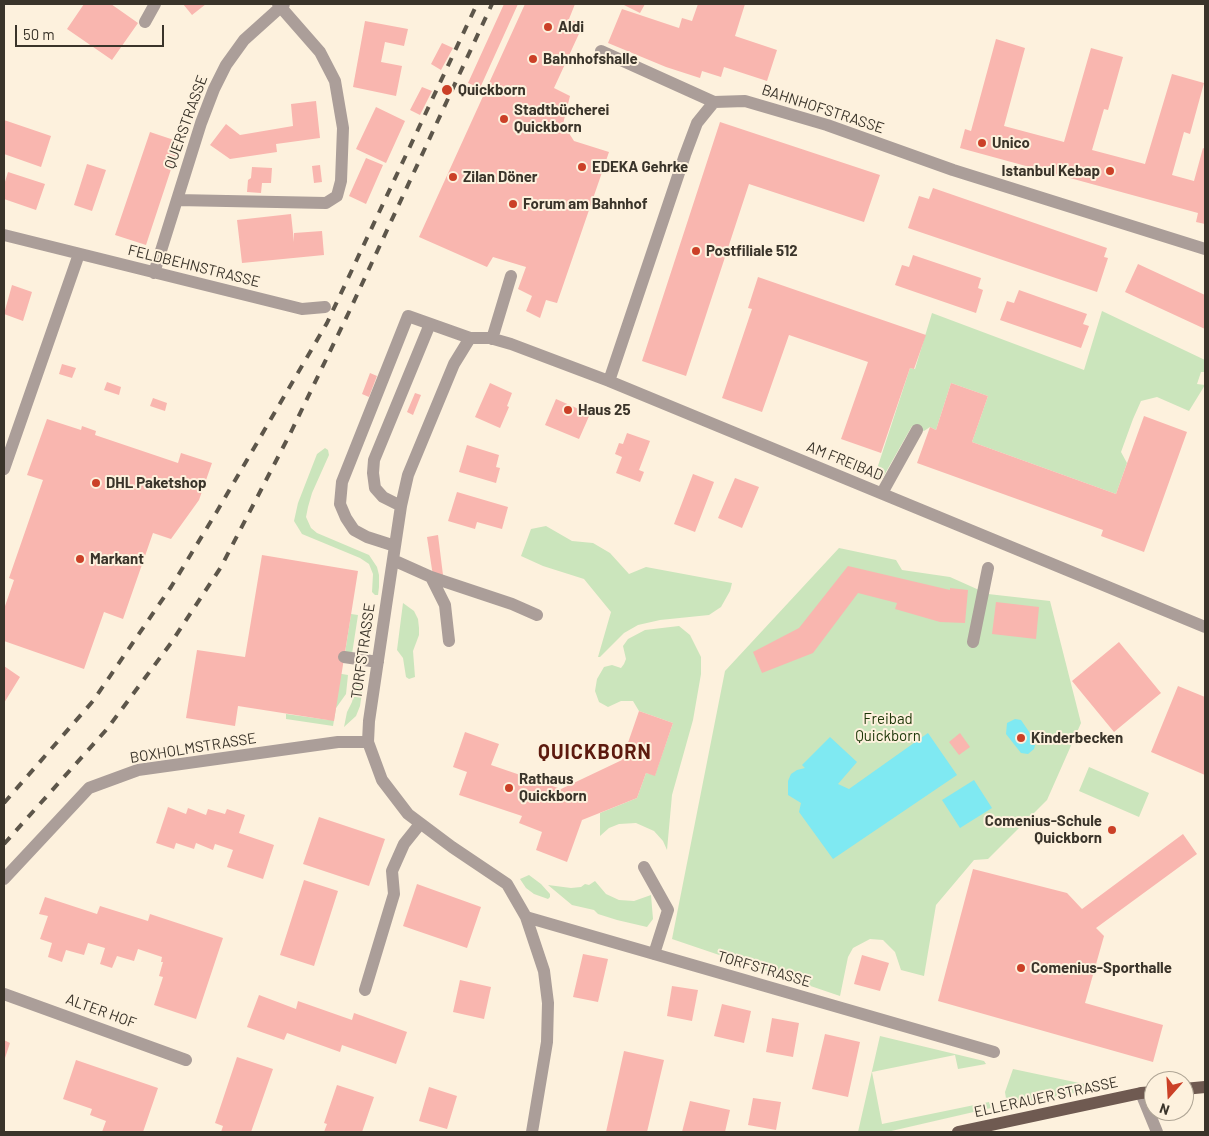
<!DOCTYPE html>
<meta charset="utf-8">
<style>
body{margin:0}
#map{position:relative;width:1209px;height:1136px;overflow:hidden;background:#fdf1dd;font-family:Barlow,sans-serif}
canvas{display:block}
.frame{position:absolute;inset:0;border:5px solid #3a342a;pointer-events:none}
.north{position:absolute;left:1144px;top:1071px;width:50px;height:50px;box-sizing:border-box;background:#fdf1dd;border:1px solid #afa595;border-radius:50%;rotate:199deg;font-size:14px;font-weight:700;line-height:20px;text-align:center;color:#3a342a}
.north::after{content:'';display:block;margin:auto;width:18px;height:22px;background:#cb4027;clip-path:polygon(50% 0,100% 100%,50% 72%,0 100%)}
.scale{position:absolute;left:15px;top:25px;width:149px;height:22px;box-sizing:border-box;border:2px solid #3a342a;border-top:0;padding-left:6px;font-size:15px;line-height:18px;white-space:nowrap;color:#3a342a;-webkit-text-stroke:4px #fdf1dd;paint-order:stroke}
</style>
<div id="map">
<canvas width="1209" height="1136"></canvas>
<div class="frame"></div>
<div class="north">N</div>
<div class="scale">50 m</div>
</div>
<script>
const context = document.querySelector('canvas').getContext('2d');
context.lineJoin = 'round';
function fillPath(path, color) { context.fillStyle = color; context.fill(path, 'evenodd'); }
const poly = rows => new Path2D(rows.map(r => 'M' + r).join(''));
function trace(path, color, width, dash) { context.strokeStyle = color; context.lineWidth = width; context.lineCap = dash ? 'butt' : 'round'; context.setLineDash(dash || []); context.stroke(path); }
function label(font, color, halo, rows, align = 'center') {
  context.font = font + ' Barlow,sans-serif'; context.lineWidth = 4; context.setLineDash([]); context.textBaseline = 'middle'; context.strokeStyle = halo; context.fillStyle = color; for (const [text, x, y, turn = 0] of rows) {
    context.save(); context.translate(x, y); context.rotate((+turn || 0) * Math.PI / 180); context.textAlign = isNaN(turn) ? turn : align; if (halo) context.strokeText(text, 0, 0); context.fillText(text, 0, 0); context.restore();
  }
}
fillPath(poly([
 [1102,311,1205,360,1205,372,1201,372,1197,384,1205,385,1189,411,1157,397,1141,401,1133,419,1121,452,1127,463,1116,494,972,442,988,396,951,383,936,430,930,427,924,431,912,426,882,479,875,475,910,368,915,369,932,313,1084,370],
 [325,448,328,450,329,455,312,493,308,507,306,517,311,528,317,533,369,555,377,567,379,575,379,587,378,595,375,595,372,592,373,574,369,564,360,558,302,534,294,521,298,503,317,454],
 [546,526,572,541,593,543,610,553,629,574,646,567,732,583,730,591,721,607,709,615,660,620,638,625,624,633,600,657,598,657,611,612,584,579,543,566,521,556,531,529],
 [839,548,896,560,902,570,950,577,988,594,1050,601,1081,723,1047,800,988,859,974,860,936,905,924,976,901,970,895,952,883,940,870,939,853,948,848,957,840,996,672,939,725,671],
 [403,603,414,611,418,619,419,628,419,635,413,651,415,677,409,679,406,677,403,658,397,650],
 [351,614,358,615,352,654,345,653],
 [679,626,690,635,701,657,701,674,693,720,672,795,667,850,663,841,654,831,636,823,619,824,609,828,600,836,600,813,637,798,646,773,655,775,673,723,639,711,633,701,621,701,608,707,599,702,595,691,597,679,604,667,612,665,621,668,624,664,626,659,623,646,628,639,645,630],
 [336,673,348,675,346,694,336,708,333,726,286,719,286,714,329,720],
 [358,679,363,686,360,706,356,716,344,727,347,712,352,702],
 [1089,767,1149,793,1139,817,1079,791],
 [529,875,541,884,550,894,550,897,548,899,534,894,526,888,520,879],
 [595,881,606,894,619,900,634,901,651,895,653,919,647,927,617,920,598,914,594,910,572,905,548,885,571,888,581,887,585,884,589,885],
 [880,1036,984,1061,986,1064,958,1069,955,1055,872,1072,882,1124,989,1102,991,1108,887,1132,858,1132],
 [1013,1069,1103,1088,1007,1105,1005,1092]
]), '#cbe5bc');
fillPath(poly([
 [1015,719,1021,720,1036,742,1034,749,1028,754,1021,753,1006,734,1007,723],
 [928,733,957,775,833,859,799,812,801,803,788,795,788,781,791,774,797,770,805,768,802,765,830,737,857,762,838,784,849,789],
 [974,780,992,808,960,828,942,800]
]), '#7fe9f2');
fillPath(poly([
 [84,4,111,4,138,23,112,60,67,29],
 [183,4,206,4,192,15],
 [504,4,518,4,480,88,468,83],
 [525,4,575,4,569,19,583,25,554,88,570,96,563,124,574,141,609,152,557,303,546,300,540,318,526,311,532,296,518,289,526,267,493,257,487,267,419,237],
 [625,4,645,4,640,13,624,5],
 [698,4,745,4,735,36,777,50,767,81,724,67,721,77,702,71,700,78,666,67,608,43,622,9,679,28,682,18,692,21],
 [365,21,408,29,404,46,385,42,381,62,402,66,396,96,353,87],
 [996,39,1025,48,1004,126,1064,142,1091,48,1123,57,1108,110,1104,109,1092,150,1145,164,1172,74,1204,83,1190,134,1184,132,1172,175,1194,181,1203,148,1205,149,1205,224,1196,222,1198,213,960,148,965,129,971,131],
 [442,43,453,48,441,70,431,64],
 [422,87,432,91,420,115,410,110],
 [316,101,320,138,276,144,277,152,230,159,210,145,226,124,240,135,293,126,291,104],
 [376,107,405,121,386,163,356,149],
 [4,120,51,136,41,167,4,154],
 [720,122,880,175,864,222,749,184,686,376,642,361],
 [150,132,180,142,146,245,115,235],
 [366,158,383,165,366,204,349,196],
 [87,164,106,170,92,211,74,205],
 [320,165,322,182,314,183,312,166],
 [252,167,272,168,271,183,262,183,261,193,247,192,248,180,251,178],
 [8,172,45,184,36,210,4,199,4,185],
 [933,188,1107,248,1104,257,1108,258,1097,292,908,228,919,196,929,199],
 [291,214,294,242,294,233,322,231,324,255,242,263,237,220],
 [913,255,981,278,978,288,983,290,976,313,895,285,902,265,909,267],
 [1138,264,1205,295,1205,329,1125,292],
 [758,277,926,335,914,369,910,368,881,453,841,439,868,362,789,335,762,412,722,398,752,309,748,308],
 [12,285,32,292,23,321,4,314],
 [1019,290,1087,314,1083,324,1089,326,1081,348,1000,320,1007,301,1014,303],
 [62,364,76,368,72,378,59,374],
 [370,373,377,376,369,397,362,394],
 [107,382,121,387,119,395,104,390],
 [490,383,512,393,507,406,509,407,500,428,475,417],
 [951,383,988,396,972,442,1116,494,1144,416,1187,432,1144,552,1101,536,1103,530,917,463,930,427,936,430],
 [415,393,421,395,413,415,407,412],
 [153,398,167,403,165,411,150,406],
 [556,399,590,414,579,439,545,425],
 [47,419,81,430,82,426,96,431,95,435,178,463,181,453,212,463,199,500,171,539,153,533,123,619,104,612,84,669,4,641,4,609,14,580,9,578,43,480,27,475],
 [627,433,650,441,639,470,644,472,640,482,616,473,622,457,615,454,619,443,623,444],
 [467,445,499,455,496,467,500,468,496,483,459,472],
 [693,474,714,482,695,532,674,524],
 [735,478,759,487,742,528,718,518],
 [457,492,508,507,502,529,477,522,475,529,448,521],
 [438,535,443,575,433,576,427,537],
 [262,555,358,571,334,721,238,706,235,726,186,718,197,650,245,657],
 [848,566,950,590,950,588,968,590,965,623,940,622,895,609,897,603,858,593,813,653,762,673,753,652,799,628],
 [996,602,1039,607,1036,639,992,634],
 [1119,642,1161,693,1114,732,1072,681],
 [4,666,20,677,4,703],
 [1178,686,1205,697,1205,775,1151,752],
 [639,711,673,723,655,776,646,773,637,798,582,820,567,862,536,850,542,832,519,823,522,816,459,795,467,772,453,767,465,732,499,744,491,765,561,789,622,760],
 [960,733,970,747,959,755,949,742],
 [168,807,186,814,188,808,206,815,208,809,225,814,227,809,245,815,239,833,274,845,263,879,227,867,233,850,215,844,213,850,196,843,194,849,176,843,174,849,156,843],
 [319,817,385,839,369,886,303,864],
 [1183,834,1197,854,1096,928,1104,936,1085,1003,1163,1025,1153,1062,938,1001,973,869,1067,893,1082,909],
 [304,880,338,891,314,966,280,955],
 [417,884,481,907,467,948,403,926],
 [45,897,97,914,100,906,148,921,150,914,223,938,196,1019,154,1005,163,977,159,976,163,962,161,962,162,957,138,949,134,961,117,956,112,968,100,964,105,948,88,943,84,955,66,950,62,962,48,957,52,943,40,939,48,916,39,914],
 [583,954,608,959,598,1002,573,997],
 [862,955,889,963,880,991,854,984],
 [460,980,491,987,484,1019,453,1012],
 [672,986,698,990,692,1021,667,1016],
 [259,995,296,1009,298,1001,352,1020,354,1013,407,1032,396,1064,342,1045,340,1052,287,1033,284,1040,247,1027],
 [722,1004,751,1011,744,1043,714,1036],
 [772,1018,799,1023,793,1057,766,1052],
 [825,1034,860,1042,848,1097,812,1089],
 [4,1040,10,1043,4,1061],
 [624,1051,664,1060,647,1132,606,1132],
 [237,1057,273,1069,251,1132,221,1132,223,1126,215,1123],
 [76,1060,158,1088,143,1132,102,1132,106,1121,90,1115,92,1109,63,1099],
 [337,1085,374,1097,362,1132,324,1132,327,1124,324,1123],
 [429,1087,457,1096,447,1129,419,1121],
 [753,1098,781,1102,776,1130,748,1125],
 [690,1101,730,1110,725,1132,682,1132]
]), '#f9b6af');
trace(poly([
 [145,22,155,4],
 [601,51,714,102],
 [177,200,326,203,337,196,341,181,343,128,335,81,320,52,278,4],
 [4,235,302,309,325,307],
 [154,273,201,123,214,89,226,65,244,40,284,4],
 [470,338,454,364,408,475,401,506,386,606,369,721,368,742,382,780,408,814,452,847,507,884,526,917,544,971,548,1003,547,1042,532,1132],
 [492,339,511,276],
 [609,381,685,155,697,123,714,102,745,101,827,125,953,170,1205,249],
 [4,469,79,254],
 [882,493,917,430],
 [401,506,383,497,375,488,373,473,374,460,430,324],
 [395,546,367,537,354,530,346,518,340,504,342,482,408,316,470,338,490,338,511,344,609,381,1205,627],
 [393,560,431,577,512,604,537,615],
 [431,577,445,605,449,641],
 [973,642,988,568],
 [344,657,378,662],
 [644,867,668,910,654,954],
 [4,879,89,788,138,770,338,742,368,742],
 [526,917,994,1052],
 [365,990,394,894,392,871,404,844,420,824],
 [4,994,186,1060],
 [1141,1093,1157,1132]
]), '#ab9e99', 12);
trace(poly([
 [1184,1089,1205,1087],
 [958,1132,1141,1093,1154,1092]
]), '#6f5a51', 12);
trace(poly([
 [4,803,93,701,171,587,216,513,327,323,477,4],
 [4,844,107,729,171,643,221,567,291,432,349,312,492,4]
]), '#5d564a', 4, [9, 9]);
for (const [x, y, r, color] of [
 [548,27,5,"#cb4027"],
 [533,59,5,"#cb4027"],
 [447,90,6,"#cb4027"],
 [504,119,5,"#cb4027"],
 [982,143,5,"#cb4027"],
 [582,167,5,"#cb4027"],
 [1110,171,5,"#cb4027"],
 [453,177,5,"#cb4027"],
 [513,204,5,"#cb4027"],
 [696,251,5,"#cb4027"],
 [568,410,5,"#cb4027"],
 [96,483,5,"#cb4027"],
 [80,559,5,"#cb4027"],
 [1021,738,5,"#cb4027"],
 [509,788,5,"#cb4027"],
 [1112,830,5,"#cb4027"],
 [1021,968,5,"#cb4027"]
]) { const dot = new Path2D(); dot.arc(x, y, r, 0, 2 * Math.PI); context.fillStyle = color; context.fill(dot); trace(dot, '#fdf1dd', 2); }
label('bold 15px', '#3a342a', '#fdf1dd', [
 ["Aldi",558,27],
 ["Bahnhofshalle",543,59],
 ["Quickborn",458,90],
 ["Stadtbücherei",514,110],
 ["Quickborn",514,127],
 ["Unico",992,143],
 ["EDEKA Gehrke",592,167],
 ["Istanbul Kebap",1100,171,"right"],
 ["Zilan Döner",463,177],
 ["Forum am Bahnhof",523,204],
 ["Postfiliale 512",706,251],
 ["Haus 25",578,410],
 ["DHL Paketshop",106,483],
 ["Markant",90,559],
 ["Kinderbecken",1031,738],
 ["Rathaus",519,779],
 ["Quickborn",519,796],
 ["Comenius-Schule",1102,821,"right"],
 ["Quickborn",1102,838,"right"],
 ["Comenius-Sporthalle",1031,968]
], 'left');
label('15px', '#3a342a', '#fdf1dd', [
 ["BAHNHOFSTRASSE",823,109,18],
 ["QUERSTRASSE",186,122,-70],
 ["FELDBEHNSTRASSE",194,266,14],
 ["AM FREIBAD",845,461,22],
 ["TORFSTRASSE",363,651,-82],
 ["BOXHOLMSTRASSE",193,748,-9],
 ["TORFSTRASSE",764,969,16],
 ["ALTER HOF",101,1011,20],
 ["ELLERAUER STRASSE",1046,1097,-12]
]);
label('15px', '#1d3608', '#fdf1dd', [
 ["Freibad",888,719],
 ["Quickborn",888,736]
]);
context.letterSpacing = '1px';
label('bold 20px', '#5d1a0e', '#fdf1dd', [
 ["QUICKBORN",595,752]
]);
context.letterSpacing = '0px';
</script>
